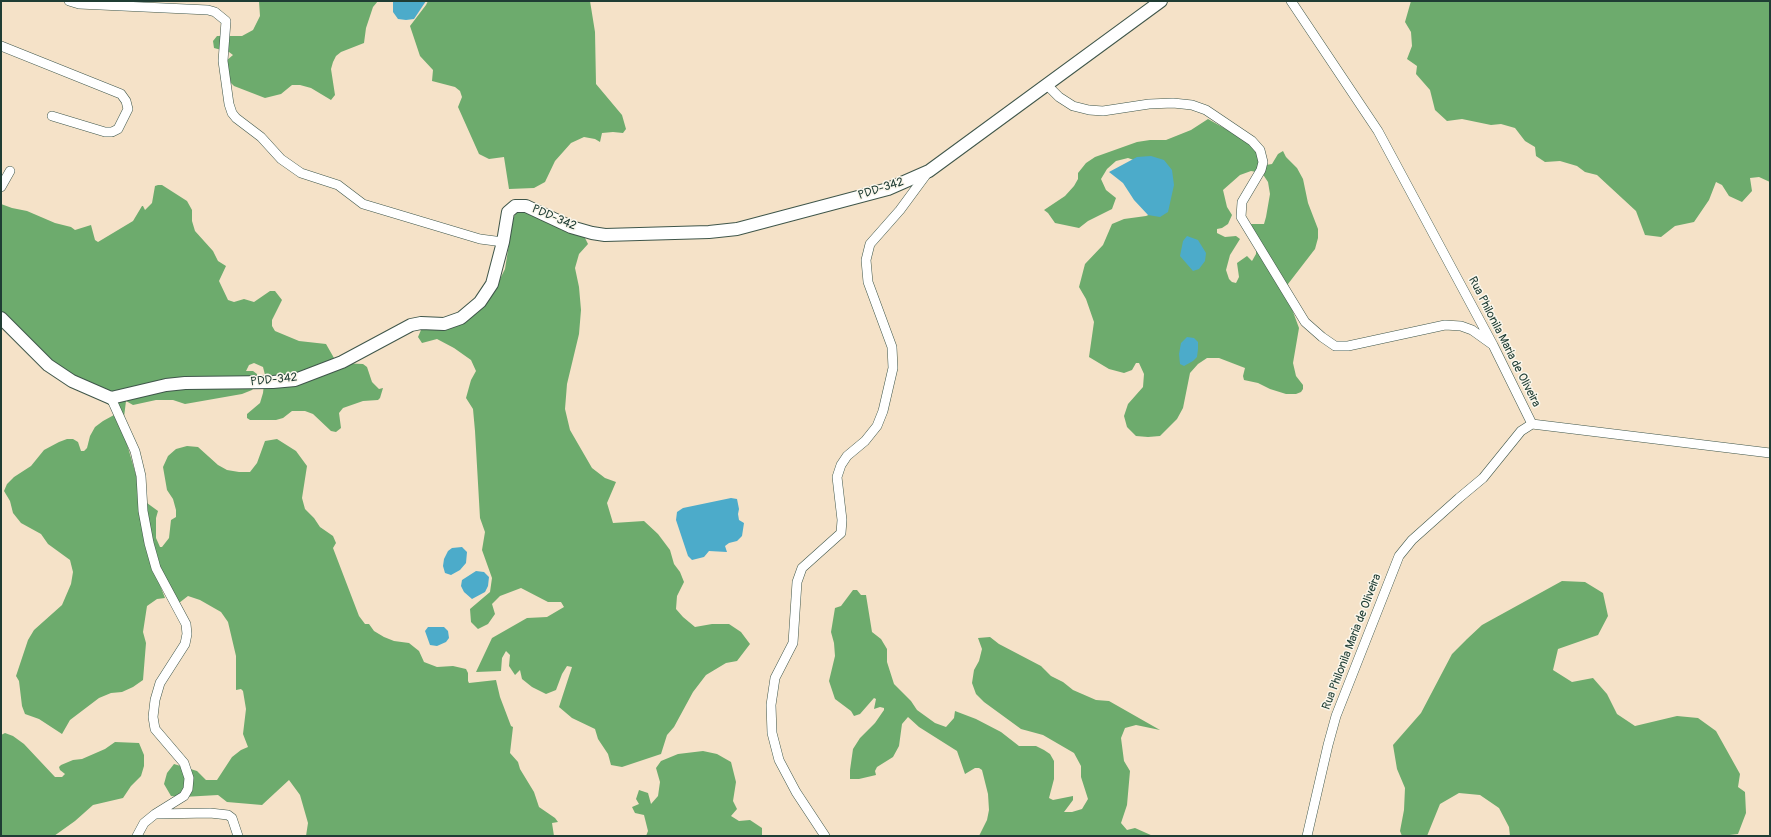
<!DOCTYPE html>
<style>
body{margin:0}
#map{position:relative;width:1771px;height:837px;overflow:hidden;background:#f5e2c8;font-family:Pangolin,sans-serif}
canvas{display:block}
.frame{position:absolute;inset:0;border:2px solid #1f3d34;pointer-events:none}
</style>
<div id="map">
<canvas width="1771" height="837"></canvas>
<div class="frame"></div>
</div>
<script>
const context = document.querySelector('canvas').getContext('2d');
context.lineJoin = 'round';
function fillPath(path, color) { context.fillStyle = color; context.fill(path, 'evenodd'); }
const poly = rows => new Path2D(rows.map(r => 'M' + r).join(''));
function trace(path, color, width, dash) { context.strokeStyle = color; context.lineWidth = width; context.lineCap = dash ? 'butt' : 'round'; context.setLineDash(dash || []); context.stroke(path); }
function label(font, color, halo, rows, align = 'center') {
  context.font = font + ' Pangolin,sans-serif'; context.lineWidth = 3; context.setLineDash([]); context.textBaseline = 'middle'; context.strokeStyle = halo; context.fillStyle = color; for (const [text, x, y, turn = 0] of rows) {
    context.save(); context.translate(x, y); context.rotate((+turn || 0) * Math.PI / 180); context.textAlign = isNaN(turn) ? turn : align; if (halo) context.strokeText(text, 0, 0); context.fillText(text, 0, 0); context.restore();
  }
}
fillPath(poly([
 [259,1,378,1,373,7,366,28,364,43,341,52,336,56,333,62,331,69,335,95,331,100,311,88,300,85,292,85,281,94,265,98,234,86,230,82,226,61,233,55,229,52,214,48,213,41,217,36,242,36,253,30,260,16],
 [428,1,590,1,595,32,596,84,622,115,626,129,623,133,613,132,602,133,600,142,595,139,584,137,571,143,555,161,545,182,534,188,509,189,504,157,489,159,479,154,458,107,462,97,460,91,455,87,432,81,433,70,420,56,410,26,426,5],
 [1411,1,1770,1,1770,182,1759,177,1750,178,1752,191,1742,202,1729,196,1722,185,1716,182,1709,200,1694,222,1675,226,1661,237,1645,235,1636,211,1597,175,1585,172,1577,166,1560,161,1545,162,1536,156,1535,147,1525,141,1515,128,1501,124,1491,125,1462,119,1447,121,1435,110,1430,90,1416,74,1417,66,1407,59,1412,46,1411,32,1405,22],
 [1208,119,1254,145,1266,165,1272,164,1278,154,1283,151,1286,157,1297,168,1303,179,1308,203,1318,229,1318,238,1315,249,1288,284,1292,309,1299,328,1293,363,1296,376,1303,385,1303,389,1301,392,1296,394,1286,394,1270,389,1258,383,1244,380,1243,376,1245,368,1219,358,1207,358,1198,364,1190,373,1183,408,1177,419,1160,436,1148,437,1136,436,1127,427,1124,416,1128,404,1143,387,1144,374,1139,363,1136,363,1132,370,1124,373,1109,369,1089,357,1094,322,1086,299,1079,287,1085,264,1103,245,1112,224,1124,219,1146,216,1158,211,1151,166,1128,158,1116,161,1107,169,1101,179,1106,190,1116,198,1112,209,1088,221,1079,228,1055,223,1048,213,1044,210,1065,196,1074,186,1078,179,1078,173,1086,163,1095,157,1137,142,1150,140,1166,140,1191,130],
 [1251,171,1262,173,1268,182,1270,194,1266,217,1264,224,1251,224,1256,246,1256,254,1252,261,1247,256,1237,263,1239,277,1236,283,1232,282,1229,279,1226,270,1230,255,1240,239,1236,236,1225,237,1217,233,1217,229,1222,228,1228,224,1232,215,1227,207,1223,190,1240,175],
 [158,185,162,185,187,201,192,210,192,221,195,231,213,251,218,261,226,266,219,281,228,300,234,302,244,299,254,302,270,291,275,291,282,300,272,320,272,326,275,331,299,341,326,344,334,358,340,363,363,364,367,367,372,382,379,389,383,388,380,398,378,400,363,401,343,408,339,413,341,428,336,432,331,431,313,414,305,411,292,411,283,418,276,420,250,420,247,418,247,414,260,403,263,393,265,375,263,367,254,363,249,365,246,371,253,371,257,374,257,384,252,390,242,394,185,404,173,400,156,400,133,405,126,401,123,425,125,437,142,496,147,503,158,511,156,518,156,538,160,547,162,547,169,538,171,520,176,517,176,510,173,499,167,490,163,467,168,456,176,449,187,446,198,447,218,465,227,470,239,472,250,472,257,463,265,441,277,439,296,451,307,466,302,498,305,509,314,518,320,527,333,536,336,543,333,548,359,616,365,624,369,624,374,631,384,637,394,641,409,643,419,651,424,662,437,667,453,666,466,669,468,673,468,681,469,683,496,680,500,697,511,726,513,727,510,753,518,762,520,769,534,792,539,807,555,818,558,822,552,823,554,836,306,836,308,823,300,795,289,780,262,805,227,802,218,795,183,797,171,796,164,784,167,773,174,764,197,771,206,780,217,780,232,757,241,750,248,747,243,734,246,709,243,691,241,689,236,690,236,656,228,622,221,612,200,600,188,596,179,603,160,585,165,598,157,599,147,606,143,632,146,643,143,680,133,687,122,692,111,693,99,698,70,720,62,734,39,719,25,714,22,706,19,681,16,676,28,640,34,630,62,605,71,584,73,572,70,560,48,544,41,534,21,523,13,513,10,501,4,491,7,484,14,477,31,466,44,450,59,442,67,439,73,439,78,442,81,451,84,451,87,448,90,436,95,427,103,421,114,415,114,409,105,402,84,393,40,363,1,325,1,204,12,208,27,211,55,223,71,227,75,230,91,225,95,240,98,242,133,221,142,206,143,206,145,210,152,203,155,186],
 [517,211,527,211,584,236,588,244,579,254,575,268,579,287,581,310,579,334,567,384,565,409,570,430,592,468,605,478,616,482,607,503,613,523,644,521,658,534,670,550,674,564,680,572,684,582,677,596,676,609,683,617,695,627,712,624,729,624,741,632,750,644,737,661,726,663,706,675,693,692,674,727,667,735,661,754,622,767,611,765,608,754,598,739,595,729,572,718,559,707,572,667,567,666,562,674,556,690,546,694,532,687,522,679,520,670,515,675,509,666,510,655,506,651,502,658,501,671,476,672,492,638,527,618,547,617,564,607,561,602,548,602,521,588,500,596,492,604,495,614,488,624,478,629,471,622,470,609,490,592,492,578,482,550,485,532,480,518,475,431,473,409,466,398,471,380,476,371,471,360,454,348,437,339,422,343,418,337,421,330,432,329,470,318,492,295,505,269,513,219],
 [1562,581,1585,582,1603,593,1608,616,1598,635,1558,649,1553,670,1572,682,1593,678,1607,694,1617,714,1635,726,1677,716,1698,718,1716,731,1740,774,1738,787,1745,792,1746,813,1738,834,1721,836,1510,836,1509,827,1499,808,1480,795,1459,793,1440,804,1427,836,1402,836,1400,831,1404,810,1405,788,1397,769,1393,745,1421,713,1452,654,1467,639,1482,625],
 [853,590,857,590,861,595,866,595,872,632,881,639,887,649,887,662,894,684,911,701,917,710,935,723,946,727,954,718,955,711,976,719,1001,732,1019,746,1036,746,1044,750,1050,754,1054,761,1054,779,1049,798,1053,800,1073,796,1073,800,1064,812,1072,812,1082,809,1088,799,1081,777,1081,766,1074,753,1043,735,1021,729,984,702,976,694,972,683,974,670,979,661,982,649,978,638,990,637,999,644,1041,666,1051,676,1063,682,1073,690,1096,700,1109,701,1160,730,1136,725,1125,728,1121,738,1124,761,1130,771,1127,805,1121,823,1127,830,1135,828,1153,836,979,836,987,820,989,810,988,794,982,770,979,768,975,768,965,774,957,751,919,727,908,717,902,724,899,746,893,757,877,767,875,771,876,775,859,779,850,779,850,770,853,749,860,738,875,723,884,710,884,708,880,707,874,709,876,699,874,698,860,714,854,716,851,711,835,699,829,681,835,656,834,643,831,632,835,608,841,606],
 [5,733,13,736,24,744,55,777,62,777,65,774,60,770,59,767,61,765,73,760,82,759,105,749,115,742,139,743,144,755,144,766,141,776,131,786,123,798,93,805,75,821,54,836,1,836,1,735],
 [703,751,717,754,731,762,736,782,733,801,737,809,731,816,739,821,750,820,762,828,762,836,646,836,648,831,644,815,635,813,632,807,639,804,636,799,639,790,648,793,651,804,658,796,660,782,656,768,661,761,678,754]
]), '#6dab6d');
fillPath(poly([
 [393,1,426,1,414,19,406,20,398,19,393,12],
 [1151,156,1164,160,1172,170,1174,185,1168,212,1160,217,1148,215,1134,200,1123,183,1109,172,1137,157],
 [1187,236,1198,240,1206,253,1205,261,1199,269,1193,271,1180,256,1183,241],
 [1187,337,1194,338,1198,342,1198,349,1197,357,1193,361,1184,366,1180,364,1179,354,1181,343],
 [731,498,737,499,739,509,738,514,739,520,744,523,742,536,737,541,729,543,725,546,727,552,709,551,704,557,692,560,688,556,676,520,677,512,683,508],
 [462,547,467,552,466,563,460,570,451,575,445,573,443,566,444,559,448,551,452,548],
 [476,571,484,572,489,577,488,586,485,592,472,599,464,592,461,586,462,580],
 [428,627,444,627,448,631,449,638,446,642,437,646,430,645,425,631]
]), '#4cabca');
const street = poly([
 [69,1,79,4,208,10,215,12,226,21,223,61,229,104,232,113,236,118,261,137,281,159,301,173,338,185,363,204,480,239,503,242],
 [1291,1,1378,131,1493,345,1532,424],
 [1,46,121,94,126,101,128,109,118,129,112,132,105,132,52,116],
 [1047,85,1059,97,1073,106,1089,110,1103,111,1149,104,1173,103,1192,105,1206,110,1252,141,1260,150,1263,162,1261,170,1242,202,1241,217,1305,322,1322,337,1335,346,1348,346,1445,325,1461,326,1472,330,1493,345],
 [1,187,10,171],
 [111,398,135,451,141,476,143,511,149,543,156,568,186,624,187,634,185,644,160,683,155,700,153,717,155,729,184,763,189,778,188,789,184,796,155,814,144,823,137,836],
 [1532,424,1770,453],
 [156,814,210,813,228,815,232,818,238,836],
 [825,836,796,792,779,760,772,733,771,705,775,678,793,643,797,582,802,568,841,533,842,520,837,477,841,465,847,456,865,441,877,426,883,411,893,368,892,347,868,282,866,260,870,244,900,210,928,172],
 [1307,836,1328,745,1336,716,1399,556,1412,540,1459,498,1483,478,1521,431,1532,424]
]);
const secondary = poly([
 [1,318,48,365,72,381,111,398,166,385,185,383,273,382,295,380,342,362,411,325,421,323,444,324,461,318,480,302,492,284,503,242,508,212,515,206,526,206,571,227,592,233,605,235,709,232,737,229,888,189,929,171,1161,1]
]);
trace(street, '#3f564a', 10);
trace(secondary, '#3f564a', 14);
trace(street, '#fff', 9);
trace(secondary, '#fff', 12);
label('12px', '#1f3d34', '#fbf7ec', [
 ["PDD-342",881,189,-18],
 ["PDD-342",554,218,23],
 ["Rua Philonila Maria de Oliveira",1504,342,63],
 ["PDD-342",274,380,-6],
 ["Rua Philonila Maria de Oliveira",1352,642,-69]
]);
</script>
